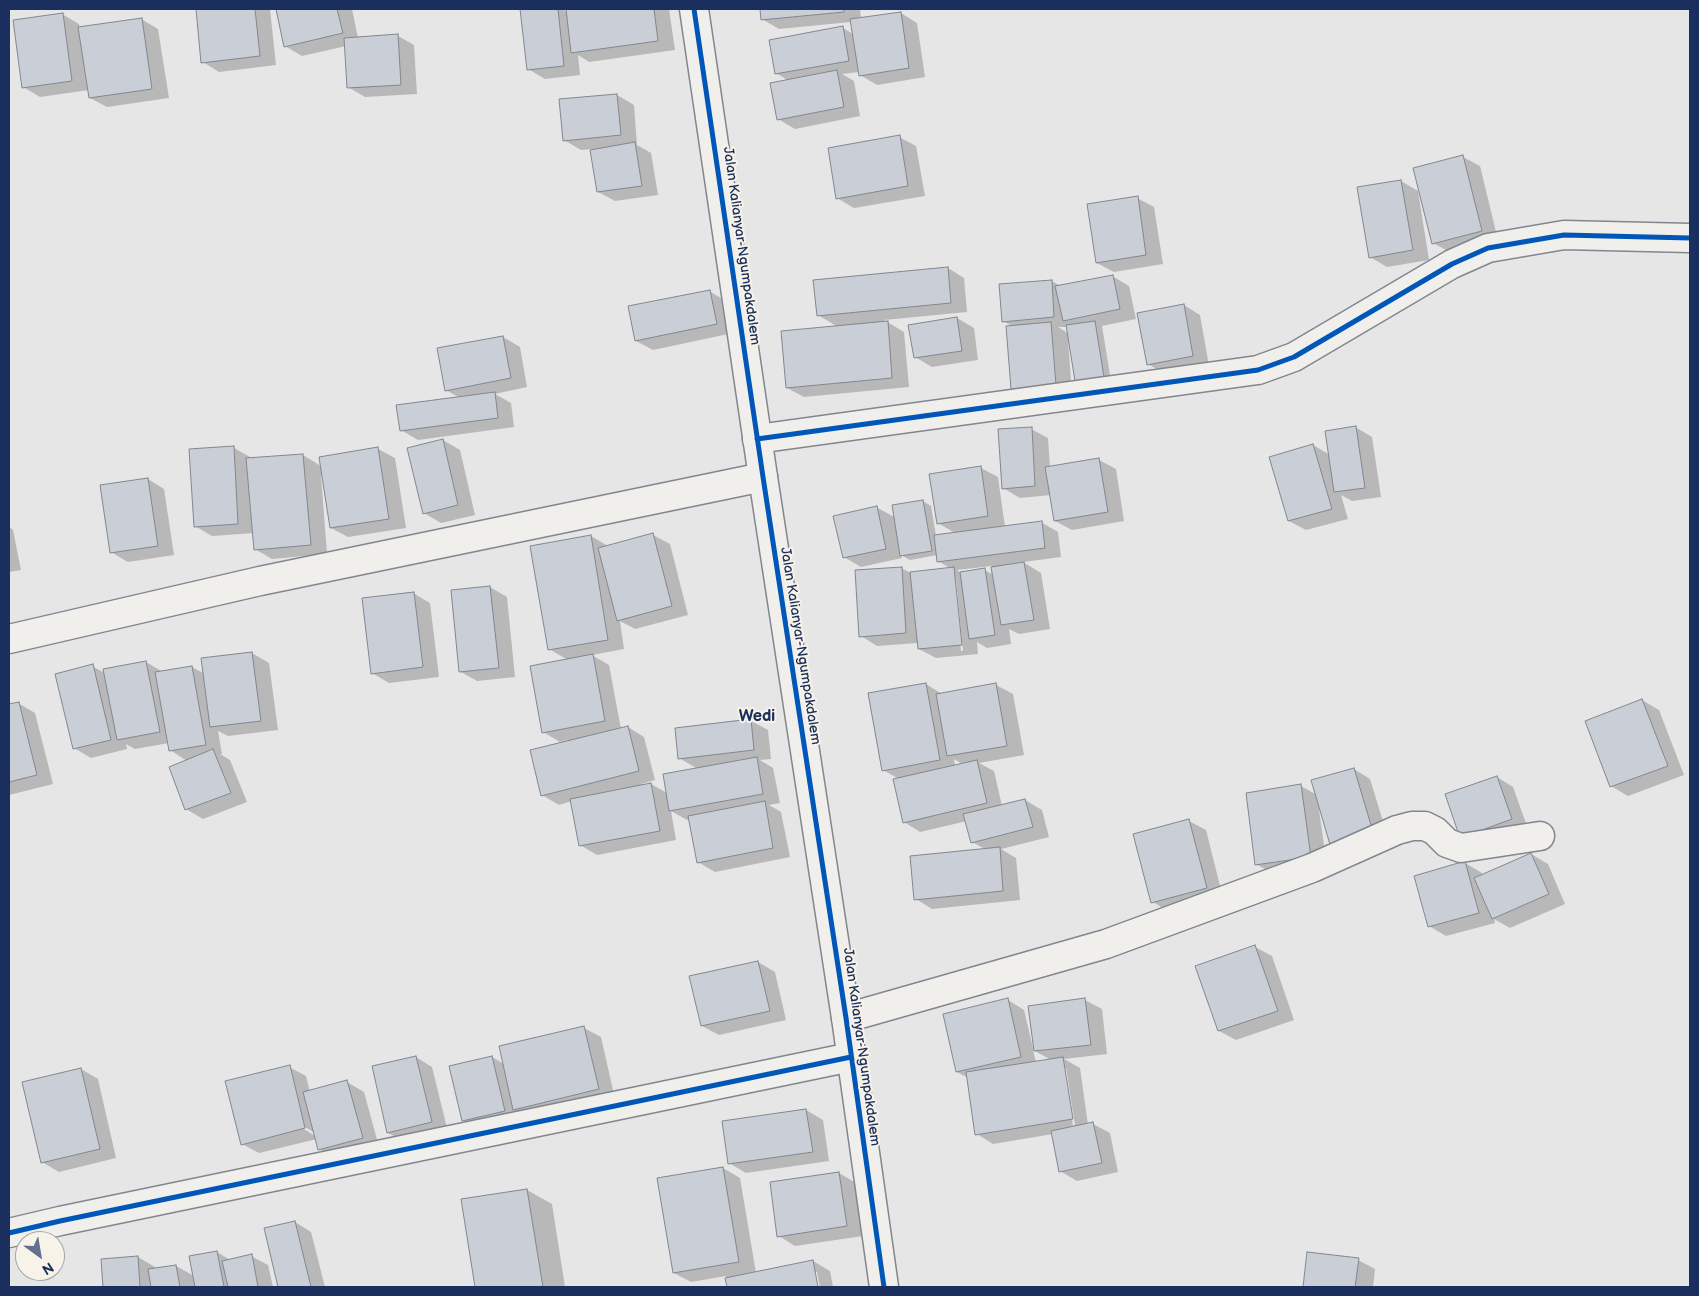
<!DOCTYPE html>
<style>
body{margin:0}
#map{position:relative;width:1699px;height:1296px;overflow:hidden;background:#e6e6e6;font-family:"Balsamiq Sans",sans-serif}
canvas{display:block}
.frame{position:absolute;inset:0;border:10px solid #1b2f5e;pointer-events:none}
.north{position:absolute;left:15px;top:1231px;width:50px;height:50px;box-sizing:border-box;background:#f7f3e8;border:1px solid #9fa5b1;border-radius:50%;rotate:148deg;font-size:14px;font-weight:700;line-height:20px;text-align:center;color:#1b2f5e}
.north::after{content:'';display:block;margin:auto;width:18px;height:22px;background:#626f8e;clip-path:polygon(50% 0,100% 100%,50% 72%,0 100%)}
</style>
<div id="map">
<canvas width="1699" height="1296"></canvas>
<div class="frame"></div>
<div class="north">N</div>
</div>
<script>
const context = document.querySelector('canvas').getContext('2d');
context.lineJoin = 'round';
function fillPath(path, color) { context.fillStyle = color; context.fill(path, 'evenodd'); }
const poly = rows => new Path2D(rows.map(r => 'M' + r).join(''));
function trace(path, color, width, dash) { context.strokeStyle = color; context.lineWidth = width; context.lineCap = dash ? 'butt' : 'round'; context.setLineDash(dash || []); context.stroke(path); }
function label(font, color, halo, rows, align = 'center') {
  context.font = font + ' "Balsamiq Sans",sans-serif'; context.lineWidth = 4; context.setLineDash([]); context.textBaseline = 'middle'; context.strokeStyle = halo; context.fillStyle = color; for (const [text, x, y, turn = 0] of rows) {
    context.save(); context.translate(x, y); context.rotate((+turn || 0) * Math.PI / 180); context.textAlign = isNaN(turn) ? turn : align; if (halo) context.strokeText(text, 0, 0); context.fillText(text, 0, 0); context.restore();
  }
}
fillPath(poly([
 [197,9,270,9,276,65,219,72,203,62],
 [277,9,352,9,358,38,398,36,414,45,417,94,365,97,348,87,346,46,302,56,285,46],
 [521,9,562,9,567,12,567,9,669,9,675,50,589,62,578,55,580,75,545,79,528,69],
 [761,9,860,9,861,19,901,13,917,23,925,77,877,85,860,75,859,72,842,74,854,81,860,116,795,129,778,119,789,81,776,73,843,28,853,34,851,22,779,29,762,19],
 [62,14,79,24,80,28,141,19,158,29,169,98,107,107,90,98,89,90,40,97,23,87],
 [617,95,634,105,637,145,651,153,658,195,615,201,598,192,592,149,581,150,564,140],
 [899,137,916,146,925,196,854,208,837,198],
 [1463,157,1480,166,1498,240,1450,252,1433,243],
 [1401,181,1418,191,1429,260,1387,267,1370,257],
 [1137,198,1154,207,1163,264,1114,272,1097,263],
 [948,268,964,278,967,312,884,320,904,332,909,387,804,397,787,388,838,327,818,315],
 [1112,276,1129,286,1136,319,1102,326,1111,381,1084,385,1076,380,1070,339,1068,339,1072,394,1029,398,1012,388,1012,326,1003,321,1051,281,1061,286],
 [1058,327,1068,327,1069,334],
 [709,291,726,301,733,333,653,350,636,341],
 [1184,305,1200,315,1209,366,1165,374,1148,364],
 [957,318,974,328,978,360,932,367,915,357],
 [503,337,520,347,527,387,495,394,511,403,514,427,418,440,401,430,460,398,446,390],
 [1355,427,1372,437,1381,497,1352,501,1341,495,1348,519,1306,530,1289,521,1313,445,1330,455],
 [1031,429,1048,438,1050,468,1099,460,1116,469,1124,521,1072,530,1055,521,1051,495,1020,498,1003,488],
 [443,440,460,450,475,515,441,523,424,513],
 [234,448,250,457,250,459,303,455,321,466,378,449,395,458,406,528,348,537,331,528,323,475,321,475,327,554,272,559,255,549,254,533,212,536,195,526],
 [981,468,998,477,1005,527,1041,522,1058,532,1061,557,1023,562,1041,573,1050,629,1019,634,1009,629,1011,644,987,648,977,642,978,654,936,658,919,649,918,643,877,646,861,636,901,568,911,573,951,569,938,561,937,555,910,560,901,555,902,558,861,567,844,557,876,507,896,518,923,501,931,506,936,536,955,533,938,523],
 [992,566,994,575,984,570,961,573,957,570],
 [954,578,956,578,963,651,961,651],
 [148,479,164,489,174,555,128,562,111,552],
 [9,527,13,530,21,570,9,572],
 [653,535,670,544,688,615,635,629,620,621,624,649,592,655,609,665,621,729,628,727,644,737,655,780,641,784,642,786,651,784,667,793,698,769,679,758,751,721,768,730,771,759,760,760,773,768,780,803,769,805,781,812,790,857,715,872,698,862,690,819,687,820,671,811,676,840,597,855,580,845,572,801,559,805,542,795,567,742,567,740,560,742,543,732,568,660,549,649,591,536,608,546],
 [490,587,507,597,515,677,477,681,461,672],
 [413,593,430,603,439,677,389,683,372,673],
 [252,653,269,663,278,730,228,736,218,731,222,754,220,754,230,760,247,802,203,819,186,809,187,761,170,750,169,743,135,749,126,744,127,749,91,758,74,748,92,666,105,673,146,662,163,672,192,667,205,674],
 [926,684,942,694,996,685,1013,694,1024,755,979,763,994,771,1002,806,1025,800,1042,810,1049,837,1001,849,1016,858,1020,900,932,909,916,899,985,849,972,842,967,821,920,832,904,822,899,779,883,770],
 [954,759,964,765,955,766],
 [1642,700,1659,710,1684,775,1628,796,1611,786],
 [18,703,35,713,53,784,9,795,9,705],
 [1354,769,1370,779,1390,844,1321,810,1319,810,1327,866,1273,874,1256,864,1301,786,1317,795],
 [1497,777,1513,787,1528,829,1461,837],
 [1189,821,1206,830,1223,898,1169,912,1153,902],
 [1531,854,1548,864,1565,904,1510,928,1494,919,1495,923,1446,936,1429,926,1465,863,1482,873,1482,875],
 [1255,947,1272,956,1294,1020,1236,1040,1219,1031,1197,967],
 [758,962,775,972,786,1020,719,1035,702,1026],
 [1008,1000,1024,1010,1033,1048,1085,1000,1102,1009,1107,1054,1064,1059,1080,1068,1088,1125,1093,1124,1110,1133,1118,1172,1077,1181,1060,1171,1053,1134,993,1144,977,1134,968,1078,957,1072],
 [1033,1050,1051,1060,1036,1062],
 [1064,1068,1066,1068,1075,1125,1073,1126],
 [584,1028,601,1037,615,1099,531,1119,519,1112,521,1120,480,1130,463,1120,492,1057,504,1064],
 [416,1057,432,1067,448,1132,405,1142,388,1133],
 [289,1067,306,1076,310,1092,347,1082,364,1092,379,1147,336,1159,319,1149,317,1139,259,1153,242,1144],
 [300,1124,315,1133,315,1136,299,1126],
 [81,1069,98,1079,116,1158,59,1172,42,1162],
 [806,1110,823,1120,829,1161,746,1173,729,1163],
 [723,1168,740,1178,756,1273,813,1261,830,1271,833,1287,820,1287,817,1272,814,1272,817,1287,729,1287,726,1276,691,1282,674,1273],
 [839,1173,856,1183,863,1236,795,1246,779,1236],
 [527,1190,552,1204,565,1287,476,1287,462,1200],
 [295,1222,311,1232,325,1287,279,1287,266,1229],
 [217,1252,230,1260,251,1256,268,1265,273,1287,104,1287,102,1260,138,1257,155,1267,155,1269,176,1266,194,1276],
 [1308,1254,1358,1260,1375,1269,1373,1287,1304,1287]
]), '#0003');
const building = poly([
 [196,9,255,9,260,56,201,63,196,9],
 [276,9,337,9,343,33,284,47,276,9],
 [520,9,558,9,564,66,527,70,520,9],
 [566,9,654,9,658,41,571,53,566,9],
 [760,9,844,9,844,12,761,20,760,9],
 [901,12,909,68,859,76,850,19,901,12],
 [63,13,72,81,22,88,13,20,63,13],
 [142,18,152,89,89,98,78,27,142,18],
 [843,26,849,61,775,74,769,40,843,26],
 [398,34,401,85,347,88,344,38,398,34],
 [837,70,844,107,777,120,770,83,837,70],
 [617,94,621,135,563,141,559,99,617,94],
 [900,135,908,186,836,199,828,148,900,135],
 [635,142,642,186,597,192,590,150,635,142],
 [1463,155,1482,231,1432,244,1413,168,1463,155],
 [1401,180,1413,250,1369,258,1357,187,1401,180],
 [1138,196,1146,255,1096,263,1087,204,1138,196],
 [948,267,951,303,817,316,813,280,948,267],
 [1113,275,1120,309,1063,321,1055,286,1113,275],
 [1052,280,1054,317,1002,322,999,284,1052,280],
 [710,290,717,324,635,341,628,306,710,290],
 [1184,304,1193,356,1147,365,1137,313,1184,304],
 [957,317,962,351,914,358,908,325,957,317],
 [888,321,892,378,786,388,781,331,888,321],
 [1095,321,1104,377,1075,381,1066,325,1095,321],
 [1051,322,1056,385,1011,389,1006,326,1051,322],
 [503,336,511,378,445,391,437,348,503,336],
 [495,392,498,418,400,431,396,405,495,392],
 [1356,426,1365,488,1334,492,1325,431,1356,426],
 [1032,427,1035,486,1002,489,998,429,1032,427],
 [443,439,458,505,423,514,407,448,443,439],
 [1313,444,1332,509,1288,521,1269,457,1313,444],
 [234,446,238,524,194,527,189,449,234,446],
 [378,447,389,519,330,528,319,457,378,447],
 [303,454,311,545,254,550,246,458,303,454],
 [1099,458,1108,512,1054,521,1045,467,1099,458],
 [981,466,988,516,937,524,929,474,981,466],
 [148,478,158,546,110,553,100,485,148,478],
 [923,500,932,551,900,556,892,505,923,500],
 [877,506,886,549,843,558,833,516,877,506],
 [1042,521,1045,548,937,562,934,535,1042,521],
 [653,533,672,606,617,621,598,548,653,533],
 [591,535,608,640,548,650,530,546,591,535],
 [1024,562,1034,620,1001,625,991,567,1024,562],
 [902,567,906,633,859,637,855,570,902,567],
 [954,567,962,645,918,649,910,572,954,567],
 [985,568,995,635,969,639,960,572,985,568],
 [490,586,499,668,459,672,451,590,490,586],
 [414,592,423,667,371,674,362,598,414,592],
 [252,652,261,721,210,727,201,658,252,652],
 [593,654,605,721,542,733,530,666,593,654],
 [146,661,160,732,117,740,103,669,146,661],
 [93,664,111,740,73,749,55,674,93,664],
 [192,666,206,745,169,751,155,672,192,666],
 [926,683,940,760,882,771,868,693,926,683],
 [996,683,1007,746,947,756,936,694,996,683],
 [1642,699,1668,766,1610,787,1585,721,1642,699],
 [19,702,37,775,9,782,9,704,19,702],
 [751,719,754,750,678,759,675,728,751,719],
 [628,726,639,771,541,796,530,750,628,726],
 [213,749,231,793,185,810,169,767,213,749],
 [757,757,763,794,669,811,663,774,757,757],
 [977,760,987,803,903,823,893,779,977,760],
 [1354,768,1374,835,1331,848,1311,780,1354,768],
 [1497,776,1512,819,1460,838,1445,794,1497,776],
 [651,783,660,831,579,846,570,799,651,783],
 [1301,784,1311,857,1255,865,1246,793,1301,784],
 [1025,799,1033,827,971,843,963,814,1025,799],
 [765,801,773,848,697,863,688,816,765,801],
 [1189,819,1207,888,1151,903,1133,834,1189,819],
 [1000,847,1003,891,914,900,910,856,1000,847],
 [1531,853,1549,894,1492,919,1474,878,1531,853],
 [1465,861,1479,913,1428,927,1414,876,1465,861],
 [1255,945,1278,1011,1218,1031,1195,966,1255,945],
 [758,961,770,1011,701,1026,689,976,758,961],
 [1008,998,1021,1057,956,1072,943,1014,1008,998],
 [1085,998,1091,1045,1034,1051,1028,1006,1085,998],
 [584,1026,599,1089,513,1110,499,1046,584,1026],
 [416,1056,432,1122,387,1133,372,1066,416,1056],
 [492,1056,505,1111,462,1121,449,1066,492,1056],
 [1063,1057,1073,1119,975,1135,966,1072,1063,1057],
 [290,1065,305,1128,241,1145,225,1081,290,1065],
 [81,1068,100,1149,41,1163,22,1082,81,1068],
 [347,1080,363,1138,318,1150,303,1092,347,1080],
 [806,1109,813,1152,728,1164,722,1121,806,1109],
 [1093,1122,1102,1163,1059,1172,1051,1131,1093,1122],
 [723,1167,739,1262,673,1273,657,1178,723,1167],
 [839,1172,847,1226,777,1237,770,1182,839,1172],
 [527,1189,543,1287,475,1287,461,1199,527,1189],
 [295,1221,311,1287,278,1287,264,1228,295,1221],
 [217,1251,224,1287,195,1287,189,1256,217,1251],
 [1307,1252,1359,1258,1355,1287,1303,1287,1307,1252],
 [252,1254,258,1287,228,1287,222,1261,252,1254],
 [138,1256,140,1287,103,1287,101,1259,138,1256],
 [813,1260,818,1287,727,1287,725,1278,813,1260],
 [176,1265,180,1287,151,1287,148,1269,176,1265]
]);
fillPath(building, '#c9ced7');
trace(building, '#82868f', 1);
const street = poly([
 [757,439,1258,370,1294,357,1452,264,1488,248,1564,235,1690,238],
 [9,639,260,581,763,477],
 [846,1018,1106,944,1312,868,1397,830,1412,826,1425,826,1435,831,1447,843,1461,848,1540,836],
 [9,1233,60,1221,851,1057]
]);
const secondary = poly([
 [694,9,763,477,846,1018,884,1287]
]);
trace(street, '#82868f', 31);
trace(secondary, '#82868f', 31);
trace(street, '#f0efec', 28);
trace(secondary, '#f0efec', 28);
trace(poly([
 [694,9,763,477,846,1018,884,1287],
 [757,439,1258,370,1294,357,1452,264,1488,248,1564,235,1690,238],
 [9,1233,60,1221,851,1057]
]), '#0057b8', 5);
label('14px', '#1b2f5e', '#f7f3e8', [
 ["Jalan Kalianyar-Ngumpakdalem",741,246,82],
 ["Jalan Kalianyar-Ngumpakdalem",800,646,81],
 ["Jalan Kalianyar-Ngumpakdalem",861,1047,82]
]);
label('bold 16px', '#1b2f5e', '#f7f3e8', [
 ["Wedi",757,717]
]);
</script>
